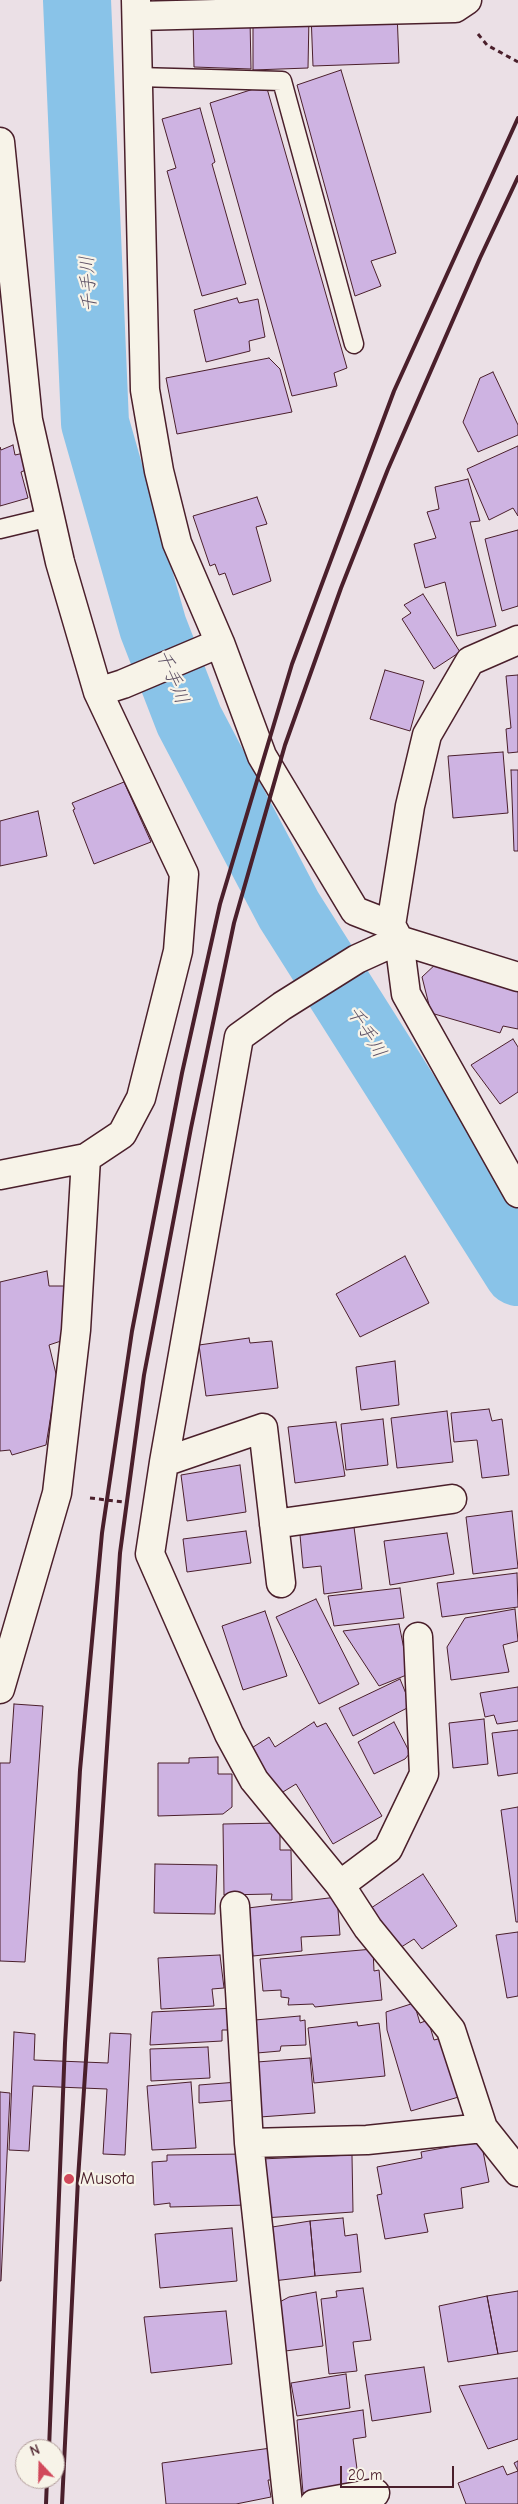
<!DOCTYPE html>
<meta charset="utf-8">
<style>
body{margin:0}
#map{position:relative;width:518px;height:2504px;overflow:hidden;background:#ebe0e6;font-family:"Comic Neue",sans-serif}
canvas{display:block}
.north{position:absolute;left:15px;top:2439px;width:50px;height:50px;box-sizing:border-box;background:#f7f3e8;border:1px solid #b29e9c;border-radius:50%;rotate:339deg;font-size:14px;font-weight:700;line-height:20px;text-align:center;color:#4a1f2b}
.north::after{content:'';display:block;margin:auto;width:18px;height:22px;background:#d1495b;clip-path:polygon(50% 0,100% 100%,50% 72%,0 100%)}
.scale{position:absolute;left:340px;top:2466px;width:114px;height:22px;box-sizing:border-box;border:2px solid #4a1f2b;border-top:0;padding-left:6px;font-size:15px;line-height:18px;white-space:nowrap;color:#4a1f2b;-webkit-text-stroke:4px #f7f3e8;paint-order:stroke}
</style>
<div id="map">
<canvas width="518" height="2504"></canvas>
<div class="north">N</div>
<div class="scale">20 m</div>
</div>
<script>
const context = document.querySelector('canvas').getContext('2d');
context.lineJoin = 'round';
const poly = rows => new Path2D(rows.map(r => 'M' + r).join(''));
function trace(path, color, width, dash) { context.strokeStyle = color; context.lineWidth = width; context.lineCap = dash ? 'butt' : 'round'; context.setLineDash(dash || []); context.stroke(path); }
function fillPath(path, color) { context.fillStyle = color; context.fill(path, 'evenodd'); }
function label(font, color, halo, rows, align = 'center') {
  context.font = font + ' "Comic Neue","Klee One",sans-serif'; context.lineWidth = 4.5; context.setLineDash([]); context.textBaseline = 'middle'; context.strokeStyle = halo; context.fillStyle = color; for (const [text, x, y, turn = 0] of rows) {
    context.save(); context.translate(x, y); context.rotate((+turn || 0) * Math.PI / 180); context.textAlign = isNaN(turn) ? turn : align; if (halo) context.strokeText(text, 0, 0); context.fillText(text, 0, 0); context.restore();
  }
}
trace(poly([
 [77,0,95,423,153,627,189,720,289,910,518,1272]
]), '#89c3e8', 68);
const building = poly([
 [397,12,399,63,313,66,311,14,397,12],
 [309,17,308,68,253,70,253,18,309,17],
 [250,19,251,69,194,67,193,20,250,19],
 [341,70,396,253,371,261,381,286,355,296,297,85,341,70],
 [266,85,347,368,334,373,337,386,292,396,210,103,266,85],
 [200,108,215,162,212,164,246,284,202,296,167,171,176,168,162,119,200,108],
 [237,298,239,303,258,299,265,337,249,341,250,351,206,362,194,310,237,298],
 [269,358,280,369,292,412,177,434,166,378,269,358],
 [493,372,518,425,518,435,478,452,463,422,480,378,493,372],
 [13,445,15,455,24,453,28,469,21,472,28,498,0,506,0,447,1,450,13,445],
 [518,446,518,516,513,508,489,520,467,469,518,446],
 [468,479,480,521,470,522,496,626,457,636,445,582,425,588,414,544,436,538,427,512,439,509,435,487,468,479],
 [257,497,267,524,256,527,271,581,233,595,225,573,219,575,215,564,210,566,193,516,257,497],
 [518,530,518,606,502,611,485,539,518,530],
 [423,594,460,652,434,669,402,619,411,613,404,605,423,594],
 [385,670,424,681,410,731,370,719,385,670],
 [518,675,518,752,508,753,506,729,511,728,506,676,518,675],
 [503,752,508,813,453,818,448,756,503,752],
 [511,770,518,770,518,851,514,851,511,770],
 [124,782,151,842,94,864,73,810,75,809,72,803,124,782],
 [38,811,47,856,0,866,0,821,38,811],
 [438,962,518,984,518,1029,503,1026,500,1033,431,1013,422,977,438,962],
 [513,1039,518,1047,518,1092,500,1104,471,1065,513,1039],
 [405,1256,429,1303,360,1337,336,1294,405,1256],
 [47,1271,49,1286,66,1286,61,1341,49,1345,57,1378,46,1445,12,1455,10,1450,0,1451,0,1282,47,1271],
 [249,1338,250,1343,272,1341,278,1388,206,1396,199,1345,249,1338],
 [395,1361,399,1405,361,1410,356,1367,395,1361],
 [489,1409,492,1421,502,1419,509,1475,482,1478,477,1440,454,1442,451,1413,489,1409],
 [447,1411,453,1462,397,1468,391,1418,447,1411],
 [383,1419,388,1465,346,1470,341,1424,383,1419],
 [336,1422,345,1476,295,1483,288,1427,336,1422],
 [240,1465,246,1512,187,1521,181,1475,240,1465],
 [512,1511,518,1568,473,1574,466,1517,512,1511],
 [354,1527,362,1589,324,1594,321,1566,303,1568,300,1535,354,1527],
 [246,1531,251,1563,187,1572,183,1539,246,1531],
 [447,1533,454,1574,390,1585,384,1541,447,1533],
 [517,1573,518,1607,442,1617,437,1583,517,1573],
 [400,1588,404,1618,334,1626,328,1596,400,1588],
 [316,1599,359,1684,319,1704,276,1617,316,1599],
 [515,1609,518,1641,503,1645,509,1672,451,1680,447,1647,465,1618,515,1609],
 [265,1611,287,1676,243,1690,222,1626,265,1611],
 [399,1624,409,1674,379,1686,343,1631,399,1624],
 [400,1679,411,1706,353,1736,339,1708,400,1679],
 [518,1687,518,1721,497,1724,494,1715,485,1717,480,1693,518,1687],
 [14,1704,43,1706,25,1962,0,1961,0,1763,10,1763,14,1704],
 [484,1719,488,1764,453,1768,449,1723,484,1719],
 [314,1722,317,1727,326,1723,382,1816,333,1844,296,1784,278,1795,247,1751,269,1737,275,1747,314,1722],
 [394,1722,410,1753,405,1759,374,1774,358,1742,394,1722],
 [518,1730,518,1773,498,1776,492,1733,518,1730],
 [218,1757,218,1774,232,1774,232,1807,223,1814,158,1816,158,1763,189,1763,189,1758,218,1757],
 [518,1807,518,1922,516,1922,501,1810,518,1807],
 [280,1823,280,1850,291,1850,292,1900,271,1900,272,1894,224,1895,223,1824,280,1823],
 [155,1864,217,1865,215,1914,154,1913,155,1864],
 [423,1874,457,1926,422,1949,414,1939,395,1951,368,1910,423,1874],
 [337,1897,340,1935,301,1937,302,1951,253,1956,248,1908,337,1897],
 [518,1932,518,1996,507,1998,496,1935,518,1932],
 [373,1949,374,1971,379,1970,382,2000,315,2007,313,2004,288,2005,289,1998,281,1997,281,1990,263,1991,260,1959,373,1949],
 [220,1955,224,1988,212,1989,214,2006,161,2009,158,1958,220,1955],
 [414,2003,420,2023,428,2020,434,2040,446,2037,462,2096,411,2111,387,2030,386,2012,414,2003],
 [236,2008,238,2030,222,2030,222,2041,150,2045,152,2012,236,2008],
 [300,2016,300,2021,305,2020,306,2045,281,2046,280,2051,257,2053,255,2020,300,2016],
 [357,2022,358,2026,379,2023,385,2076,314,2083,308,2028,357,2022],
 [14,2032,35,2034,34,2060,108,2063,110,2033,131,2034,125,2155,103,2154,107,2089,33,2086,29,2151,9,2150,14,2032],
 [208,2047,210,2078,151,2081,150,2049,208,2047],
 [310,2058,315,2113,260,2117,257,2062,310,2058],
 [191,2082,196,2148,152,2150,147,2086,191,2082],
 [238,2082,238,2100,199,2103,199,2085,238,2082],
 [0,2092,10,2093,1,2281,0,2281,0,2092],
 [481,2141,489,2182,461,2188,463,2208,424,2214,428,2232,385,2239,377,2195,382,2194,377,2167,422,2158,421,2152,481,2141],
 [246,2154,248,2205,170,2207,170,2203,154,2205,152,2162,167,2161,167,2155,246,2154],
 [352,2155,353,2212,264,2218,261,2159,352,2155],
 [343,2218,345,2236,357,2234,361,2272,315,2276,310,2221,343,2218],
 [310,2221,315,2276,273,2281,266,2228,310,2221],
 [232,2228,237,2281,160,2288,155,2234,232,2228],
 [363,2288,371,2340,353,2342,357,2371,329,2374,321,2299,337,2297,336,2291,363,2288],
 [518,2291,518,2351,498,2354,487,2296,518,2291],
 [316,2292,323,2346,278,2352,274,2305,289,2297,316,2292],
 [487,2296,498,2354,448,2362,439,2306,487,2296],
 [226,2311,232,2364,151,2373,144,2317,226,2311],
 [424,2367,431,2412,372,2421,365,2375,424,2367],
 [346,2374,350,2408,297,2416,291,2383,346,2374],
 [518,2378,518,2439,488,2449,459,2386,518,2378],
 [363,2410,366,2437,353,2439,359,2484,303,2493,297,2420,363,2410],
 [271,2448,276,2480,268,2480,271,2497,236,2504,166,2504,162,2463,271,2448],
 [518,2461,518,2504,466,2504,458,2483,503,2466,507,2475,518,2471,514,2463,518,2461]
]);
fillPath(building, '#ceb3e2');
trace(building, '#4a1f2b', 1);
const lane = poly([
 [138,77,282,81,354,344],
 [0,529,50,517]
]);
const street = poly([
 [136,0,145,390,159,471,177,543,220,643,262,756,355,911,391,925],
 [137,16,455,8,467,0],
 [0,142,28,420,60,562,98,692,184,874,178,951,141,1098,122,1134,86,1158,0,1175],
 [518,640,470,661,427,735,410,806,391,925,399,940,406,994,518,1193],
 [98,692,123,684,220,643],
 [164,1462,239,1037,282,1006,357,959,399,940,518,977],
 [274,1524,452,1499],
 [281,1583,263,1428,164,1462,150,1554,229,1734,254,1780,340,1885,368,1928,451,2030,483,2128,518,2172],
 [0,1689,57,1493,76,1330,86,1158],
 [340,1885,388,1849,424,1774,418,1637],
 [235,1906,249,2143,367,2140,483,2128],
 [249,2143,288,2504],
 [314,2504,375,2493]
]);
trace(lane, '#4a1f2b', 21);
trace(street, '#4a1f2b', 31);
trace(poly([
 [478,34,487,45,518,62],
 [90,1498,123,1502]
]), '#4a1f2b', 3, [5, 4]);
trace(lane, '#f7f3e8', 18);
trace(street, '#f7f3e8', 28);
trace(poly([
 [49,2449,65,2043,80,1770,102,1533,132,1331,182,1073,220,904,292,664,394,391,518,118],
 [46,2504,47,2479],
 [62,2504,78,2179,120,1553,144,1375,191,1128,234,923,285,745,341,588,388,469,480,258,518,177]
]), '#4a1f2b', 4);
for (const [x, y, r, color] of [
 [69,2179,6,"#d1495b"]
]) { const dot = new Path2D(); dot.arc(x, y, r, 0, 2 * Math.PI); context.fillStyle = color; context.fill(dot); trace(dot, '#f7f3e8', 2); }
label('18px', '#4a1f2b', '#f7f3e8', [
 ["Musota",80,2179]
], 'left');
label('italic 19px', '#5d5064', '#f7f3e8', [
 ["千手川",89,284,-93],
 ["千手川",172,677,68],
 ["千手川",366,1032,58]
]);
</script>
